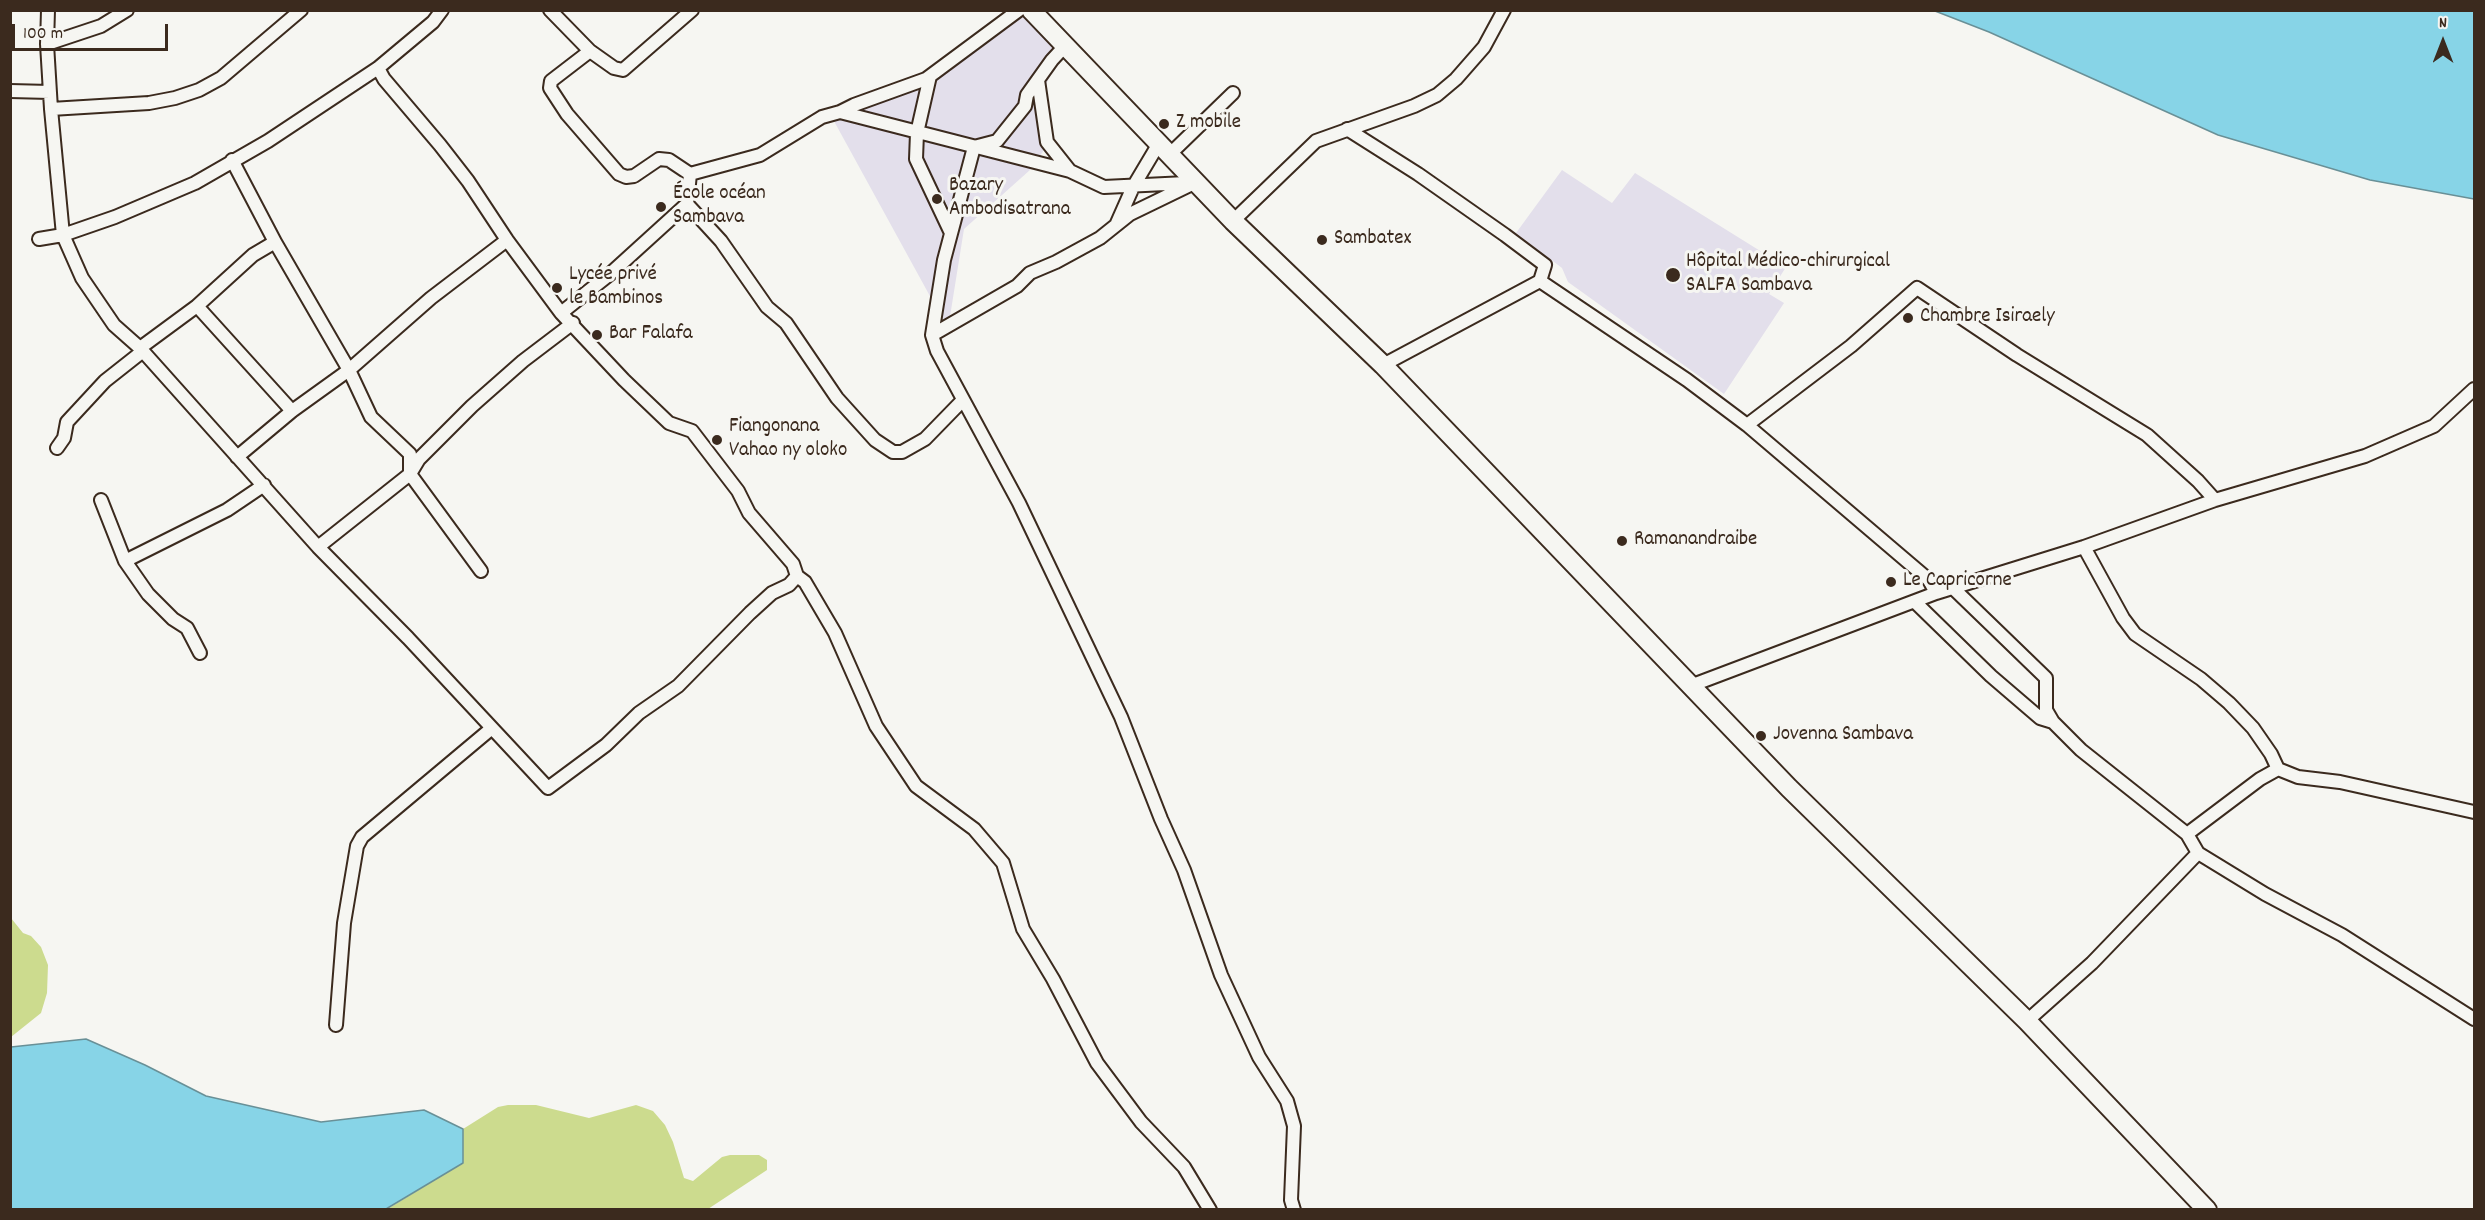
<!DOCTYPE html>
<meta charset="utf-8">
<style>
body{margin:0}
#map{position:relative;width:2485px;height:1220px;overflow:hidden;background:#f6f6f2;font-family:Dekko,sans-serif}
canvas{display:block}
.frame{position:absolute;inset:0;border:12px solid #3b2a1e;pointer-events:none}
.north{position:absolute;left:2413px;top:12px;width:60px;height:60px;-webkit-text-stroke:4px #f6f6f2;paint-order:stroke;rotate:0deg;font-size:16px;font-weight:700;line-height:24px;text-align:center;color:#3b2a1e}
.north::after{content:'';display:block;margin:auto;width:21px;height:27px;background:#3b2a1e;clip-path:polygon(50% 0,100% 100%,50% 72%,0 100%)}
.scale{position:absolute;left:12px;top:24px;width:156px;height:27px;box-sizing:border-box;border:3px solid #3b2a1e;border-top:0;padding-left:8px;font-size:18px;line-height:21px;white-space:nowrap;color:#3b2a1e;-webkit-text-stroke:4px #f6f6f2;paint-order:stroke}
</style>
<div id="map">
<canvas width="2485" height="1220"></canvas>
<div class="frame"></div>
<div class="north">N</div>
<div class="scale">100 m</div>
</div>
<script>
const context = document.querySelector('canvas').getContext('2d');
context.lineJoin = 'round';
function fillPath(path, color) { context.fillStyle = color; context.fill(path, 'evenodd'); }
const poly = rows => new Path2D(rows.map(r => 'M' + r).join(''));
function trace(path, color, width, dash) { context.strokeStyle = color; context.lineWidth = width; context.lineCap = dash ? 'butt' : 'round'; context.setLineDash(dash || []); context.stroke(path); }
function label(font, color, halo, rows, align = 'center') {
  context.font = font + ' Dekko,sans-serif'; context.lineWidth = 6; context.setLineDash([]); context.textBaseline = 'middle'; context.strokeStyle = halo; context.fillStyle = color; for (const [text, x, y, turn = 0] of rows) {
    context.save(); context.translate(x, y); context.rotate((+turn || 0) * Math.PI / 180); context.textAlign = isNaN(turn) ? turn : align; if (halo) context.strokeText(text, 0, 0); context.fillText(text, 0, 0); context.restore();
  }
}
fillPath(poly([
 [1024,11,1067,54,1054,66,1046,85,1051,140,1030,170,964,229,948,329,829,112,933,71],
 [1562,170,1612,203,1635,173,1786,267,1769,294,1784,303,1724,394,1568,282,1562,268,1516,233]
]), '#e3dfeb');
fillPath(poly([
 [11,918,23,933,31,936,41,947,48,965,47,993,41,1013,11,1037],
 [508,1105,536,1105,589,1118,636,1105,653,1111,665,1125,673,1142,684,1178,693,1181,722,1157,730,1155,759,1155,767,1160,767,1170,708,1209,386,1210,462,1163,463,1129,498,1107]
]), '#ccdb8e');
const water = poly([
 [1935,11,2474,11,2474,199,2370,180,2218,135,1989,32,1935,11],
 [86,1039,145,1065,206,1096,321,1122,424,1110,463,1129,463,1163,386,1209,11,1209,11,1047,86,1039]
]);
fillPath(water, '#87d4e7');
trace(water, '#699097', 1.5);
const street = poly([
 [48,10,47,44,51,109,63,235,82,278,114,325,140,348,318,547,408,638,548,788,606,745,639,713,678,686,750,613,772,593,789,585,797,576],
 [550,10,590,51,614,68,623,70,692,10],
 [47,44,101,26,127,10],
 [1065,46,1052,60,1027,95,1025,106,997,141,974,147,944,260,932,335,937,351,1019,503,1121,717,1161,819,1184,870,1221,975,1259,1057,1287,1101,1294,1126,1291,1200,1294,1210],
 [590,51,551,81,550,88,567,114,619,174,626,177,634,176,659,159,669,160,690,174],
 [378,68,384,79,440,145,468,181,507,240,561,313,624,380,669,423,692,431,738,491,749,513,793,564,797,576,805,582,835,633,876,726,916,786,974,829,1003,863,1023,929,1053,979,1097,1063,1141,1122,1184,1167,1210,1210],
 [930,76,917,133,916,159,951,233],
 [1038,80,1047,142,1070,171,1104,187,1186,183],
 [10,91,50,92],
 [51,109,149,103,175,98,199,90,221,78,301,10],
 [840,112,1070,171],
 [1347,129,1418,174,1505,235,1545,265,1540,281],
 [1169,155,1233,93],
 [232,160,275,242],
 [687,204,721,241,767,307,786,323,837,398,875,440,893,452,902,452,925,439,962,401],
 [1233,221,1316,141,1414,106,1437,95,1456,79,1484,47,1504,10],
 [1117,223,1133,187,1158,145],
 [39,239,63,235,115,217,195,183,268,141,378,68,433,22,442,10],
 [197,306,292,411],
 [561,313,610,274,687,204,690,174,760,155,822,117,840,112,854,105,926,79,1019,10],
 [932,335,1017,286,1030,273,1056,262,1100,238,1130,214,1196,182],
 [140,348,197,306,253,255,275,242,349,370,371,417,410,454,410,474,481,571],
 [1383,365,1540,281,1687,380,1747,425,1929,580,1936,593],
 [1747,425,1851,346,1917,288,2017,355,2147,435,2198,481,2215,500],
 [57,448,64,438,67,422,105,381,143,351],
 [237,457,292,411,349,370,431,298,507,240],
 [101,500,125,561,148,594,173,619,187,628,200,653],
 [318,547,410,474,419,459,472,406,523,361,573,323],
 [2084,547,2123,618,2135,634,2201,679,2229,703,2253,728,2271,754,2278,769],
 [125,561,227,510,264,485],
 [1954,589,2046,678,2046,710,2053,722,2081,750,2187,834,2198,853,2265,894,2342,935,2474,1019],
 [1915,602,1991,676,2040,718,2053,722],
 [1690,686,1936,593,2084,547,2215,500,2365,456,2434,426,2474,389],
 [2187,834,2260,779,2278,769,2298,777,2340,782,2474,812],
 [2027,1021,2092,963,2198,853],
 [336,1025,344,923,357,846,362,837,492,728]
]);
const secondary = poly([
 [1031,10,1233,221,1383,365,1789,788,2027,1021,2207,1210]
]);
trace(street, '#3b2a1e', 16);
trace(secondary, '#3b2a1e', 22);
trace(street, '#f6f6f2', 12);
trace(secondary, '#f6f6f2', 18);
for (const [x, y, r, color] of [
 [1164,124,6,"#3b2a1e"],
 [937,199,6,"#3b2a1e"],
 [661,207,6,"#3b2a1e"],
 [1322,240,6,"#3b2a1e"],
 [1673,275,8,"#3b2a1e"],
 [557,288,6,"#3b2a1e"],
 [1908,318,6,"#3b2a1e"],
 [597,335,6,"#3b2a1e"],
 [717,440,6,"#3b2a1e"],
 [1622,541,6,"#3b2a1e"],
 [1891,582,6,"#3b2a1e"],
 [1761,736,6,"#3b2a1e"]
]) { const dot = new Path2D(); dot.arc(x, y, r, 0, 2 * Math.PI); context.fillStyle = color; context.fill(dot); trace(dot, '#f6f6f2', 2); }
label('21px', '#3b2a1e', '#f6f6f2', [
 ["Z mobile",1176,124],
 ["Bazary",949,187],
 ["Ambodisatrana",949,211],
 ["École océan",673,195],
 ["Sambava",673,219],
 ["Sambatex",1334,240],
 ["Hôpital Médico-chirurgical",1686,263],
 ["SALFA Sambava",1686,287],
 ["Lycée privé",569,276],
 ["le Bambinos",569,300],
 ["Chambre Isiraely",1920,318],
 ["Bar Falafa",609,335],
 ["Fiangonana",729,428],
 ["Vahao ny oloko",729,452],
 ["Ramanandraibe",1634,541],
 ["Le Capricorne",1903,582],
 ["Jovenna Sambava",1773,736]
], 'left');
</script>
